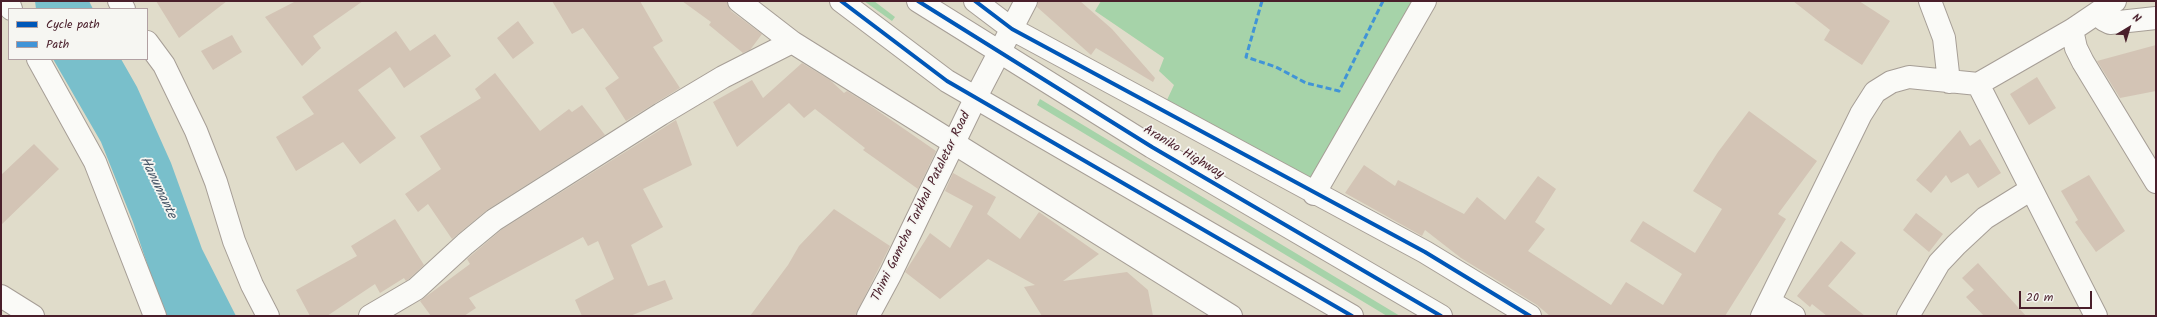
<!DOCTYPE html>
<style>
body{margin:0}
#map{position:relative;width:2157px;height:317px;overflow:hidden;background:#e0dcca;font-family:Kalam,sans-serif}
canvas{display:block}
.frame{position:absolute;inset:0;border:2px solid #4a1f2b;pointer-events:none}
.legend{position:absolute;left:8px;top:8px;width:140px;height:52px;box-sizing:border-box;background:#f6f6f2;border:1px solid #b1a0a2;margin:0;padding:5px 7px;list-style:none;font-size:12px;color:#4a1f2b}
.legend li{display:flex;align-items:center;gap:8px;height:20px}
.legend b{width:20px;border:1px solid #b1a0a2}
.north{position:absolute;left:2109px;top:8px;width:40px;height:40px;-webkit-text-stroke:3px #f6f6f2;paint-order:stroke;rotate:38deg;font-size:11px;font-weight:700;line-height:16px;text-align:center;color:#4a1f2b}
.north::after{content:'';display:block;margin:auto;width:14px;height:18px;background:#4a1f2b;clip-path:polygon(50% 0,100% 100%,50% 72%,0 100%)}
.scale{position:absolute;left:2019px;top:291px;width:73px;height:18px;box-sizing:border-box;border:2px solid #4a1f2b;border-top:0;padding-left:5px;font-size:12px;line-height:14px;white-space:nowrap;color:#4a1f2b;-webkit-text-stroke:3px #f6f6f2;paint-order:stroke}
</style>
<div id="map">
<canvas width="2157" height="317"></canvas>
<div class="frame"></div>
<ul class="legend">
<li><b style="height:5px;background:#0057b8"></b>Cycle path</li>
<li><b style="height:5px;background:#4194d7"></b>Path</li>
</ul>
<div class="north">N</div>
<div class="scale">20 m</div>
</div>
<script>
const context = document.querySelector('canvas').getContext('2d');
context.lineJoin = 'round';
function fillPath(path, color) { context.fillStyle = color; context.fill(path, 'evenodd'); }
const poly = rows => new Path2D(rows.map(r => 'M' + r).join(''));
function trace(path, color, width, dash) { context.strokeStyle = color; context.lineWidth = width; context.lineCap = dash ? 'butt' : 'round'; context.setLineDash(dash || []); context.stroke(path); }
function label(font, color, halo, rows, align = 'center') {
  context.font = font + ' Kalam,sans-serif'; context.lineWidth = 3.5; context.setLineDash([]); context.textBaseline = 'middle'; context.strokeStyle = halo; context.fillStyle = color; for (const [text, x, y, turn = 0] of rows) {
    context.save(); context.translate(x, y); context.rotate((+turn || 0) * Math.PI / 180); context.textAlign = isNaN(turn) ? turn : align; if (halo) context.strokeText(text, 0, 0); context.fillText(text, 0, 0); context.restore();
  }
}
fillPath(poly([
 [864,1,874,1,895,17,892,21],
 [1101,1,1416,1,1314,184,1224,144,1167,100,1174,85,1159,71,1164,58,1095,11],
 [1040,99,1400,316,1387,316,1037,105]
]), '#a6d3a9');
fillPath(poly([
 [35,1,89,1,93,9,36,9],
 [53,59,121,59,137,87,171,163,202,249,236,316,167,316,161,305,133,222,101,142]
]), '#79bfcb');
fillPath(poly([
 [156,1,227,1,179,38],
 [296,1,363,1,313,36,321,48,302,66,265,17],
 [552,1,640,1,663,41,653,47,680,88,626,121,605,88,619,78,583,28,572,34],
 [682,1,727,1,731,11,762,34,750,50,743,53,709,25,711,22],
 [1038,1,1080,1,1112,29,1155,78,1153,82,1096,48,1091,55,1037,7],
 [1793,1,1859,1,1890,21,1862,65,1824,40,1830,30],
 [518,21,534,43,513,59,497,38],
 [396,31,410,51,435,34,451,56,404,88,390,67,358,90,396,138,360,164,343,142,296,171,276,137,314,114,302,97],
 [232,35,242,52,213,70,201,51],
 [2156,45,2156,91,2120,98,2097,61],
 [802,63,830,80,844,93,847,91,868,104,936,151,918,189,863,150,865,148,815,109,804,118,789,103,737,147,713,102,752,80,763,98],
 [495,73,540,131,569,109,572,112,582,105,605,135,487,210,452,239,428,204,418,212,405,194,441,169,420,136,481,98,475,89],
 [2037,77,2056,108,2029,125,2010,94],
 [1749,111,1817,161,1778,214,1786,219,1725,316,1550,316,1537,305,1461,258,1425,230,1422,236,1345,193,1364,165,1395,186,1398,180,1464,214,1477,197,1505,220,1538,176,1556,189,1535,222,1545,229,1528,251,1611,305,1626,282,1663,305,1682,274,1630,241,1643,221,1695,253,1722,209,1693,191,1718,152],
 [676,120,692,165,643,189,663,227,631,245,648,286,665,280,673,299,630,316,582,316,575,300,614,279,598,241,588,246,583,237,469,298,476,308,464,316,431,316,420,301,470,264,467,259,501,230],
 [1960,130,1970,146,1980,139,2001,173,1978,188,1968,173,1951,183,1946,175,1931,193,1916,180],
 [34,144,59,169,1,225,1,175],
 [953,173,996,197,987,214,1020,239,1039,212,1099,254,1063,281,1127,272,1148,290,1153,316,1042,316,1024,287,1035,285,988,259,940,299,905,272,930,233,950,248,973,206,945,191],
 [2089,175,2125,231,2096,252,2075,222,2078,220,2061,191],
 [834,209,890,246,855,316,750,316,788,265,799,246],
 [1916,213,1943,234,1929,252,1903,230],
 [395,219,424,265,409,279,406,281,404,278,380,293,375,284,327,316,310,316,296,290,357,256,351,246],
 [1841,241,1856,253,1828,286,1865,316,1827,316,1812,304,1810,307,1797,296],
 [1978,263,2026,316,1984,316,1966,297,1974,290,1962,278]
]), '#d3c4b5');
const minor = poly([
 [8,1,11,9],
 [119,1,124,9],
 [739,1,792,42,1231,316],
 [975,1,1012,29,1425,252,1530,316],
 [1930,1,1944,38,1949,82],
 [2097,14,2104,20,2110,23,2156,18],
 [2072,30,2076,48,2083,62,2156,182],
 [147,42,164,65,196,131,216,182,234,241,252,285,268,316],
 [38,59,95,162,155,316],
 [1978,84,2096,316],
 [976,97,1026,1],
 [1314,194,1425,1],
 [1,296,33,316],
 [1770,302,1794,316],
 [370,316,416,289,465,244,494,220,661,114,723,77,792,42],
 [1762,316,1861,114,1875,92,1891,82,1909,77,1978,84,2072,30,2115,1],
 [1908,316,1939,263,1956,245,1985,218,2030,190]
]);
const tertiary = poly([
 [868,316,890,275,976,97]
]);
const trunk = poly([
 [841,1,947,81,1352,316],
 [918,1,1152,147,1441,316]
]);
trace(minor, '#a69e96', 24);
trace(tertiary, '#a69e96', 24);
trace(trunk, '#a69e96', 24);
trace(minor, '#fafaf7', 22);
trace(tertiary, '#fafaf7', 22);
trace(trunk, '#fafaf7', 22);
trace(poly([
 [1262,1,1246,57,1276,67,1306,83,1339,91,1383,1]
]), '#4194d7', 3, [6, 3]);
trace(poly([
 [841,1,947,81,1352,316],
 [918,1,1152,147,1441,316],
 [975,1,1012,29,1425,252,1530,316]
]), '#0057b8', 4);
label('13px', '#4a1f2b', '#f6f6f2', [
 ["Araniko Highway",1183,153,31],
 ["Thimi Gamcha Tarkhal Pataletar Road",922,207,-64]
]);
label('italic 14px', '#4b5a6b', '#f6f6f2', [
 ["Hanumante",157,188,64]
]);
</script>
